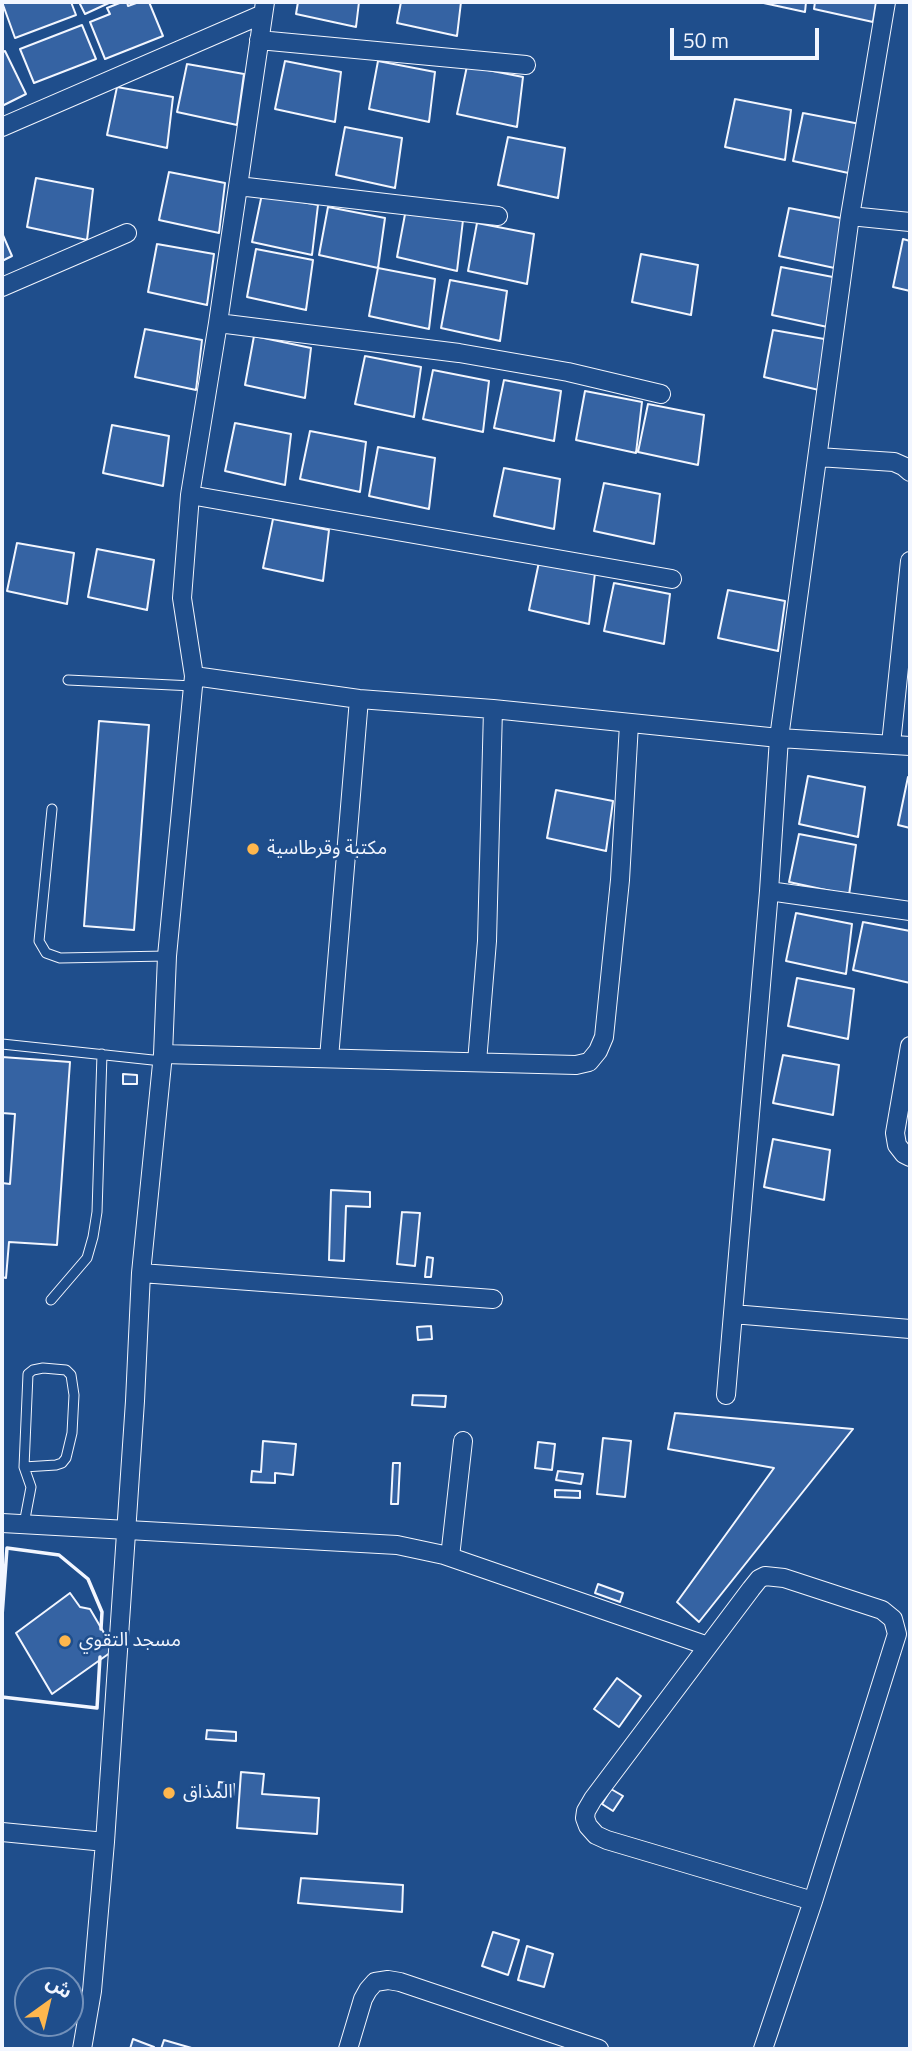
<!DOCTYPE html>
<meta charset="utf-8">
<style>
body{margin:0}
#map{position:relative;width:912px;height:2051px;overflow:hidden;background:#1f4e8c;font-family:"Titillium Web","Noto Sans Arabic",sans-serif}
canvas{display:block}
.frame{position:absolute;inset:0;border:4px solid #f2f6ff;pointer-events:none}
.north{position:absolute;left:14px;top:1967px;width:70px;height:70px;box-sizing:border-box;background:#1f4e8c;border:2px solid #7391ba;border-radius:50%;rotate:34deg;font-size:19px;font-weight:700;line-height:28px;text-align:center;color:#f2f6ff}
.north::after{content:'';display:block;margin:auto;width:24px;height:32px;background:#ffb74d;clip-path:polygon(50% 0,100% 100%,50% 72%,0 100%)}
.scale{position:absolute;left:670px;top:28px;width:149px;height:32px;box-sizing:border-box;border:4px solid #f2f6ff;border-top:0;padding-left:9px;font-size:21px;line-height:24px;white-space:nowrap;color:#f2f6ff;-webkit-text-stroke:5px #1f4e8c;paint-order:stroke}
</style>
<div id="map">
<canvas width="912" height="2051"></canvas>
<div class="frame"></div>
<div class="north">ش</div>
<div class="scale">50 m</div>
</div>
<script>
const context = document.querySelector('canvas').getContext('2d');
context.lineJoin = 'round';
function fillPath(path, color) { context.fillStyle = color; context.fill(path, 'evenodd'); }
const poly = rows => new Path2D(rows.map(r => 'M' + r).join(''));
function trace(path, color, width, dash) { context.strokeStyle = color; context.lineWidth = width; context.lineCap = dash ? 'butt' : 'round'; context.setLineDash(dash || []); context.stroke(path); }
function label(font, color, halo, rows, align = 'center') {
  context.font = font + ' "Titillium Web","Noto Sans Arabic",sans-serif'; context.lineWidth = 5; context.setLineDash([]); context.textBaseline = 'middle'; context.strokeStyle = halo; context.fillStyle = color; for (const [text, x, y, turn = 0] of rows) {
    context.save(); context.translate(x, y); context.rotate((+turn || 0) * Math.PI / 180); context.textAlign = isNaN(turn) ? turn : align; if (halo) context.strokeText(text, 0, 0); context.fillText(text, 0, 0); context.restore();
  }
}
const building = poly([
 [2,2,71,2,76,15,15,38,2,2],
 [79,2,111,2,85,14,79,2],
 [122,2,127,2,128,6,139,2,149,2,163,36,105,59,90,22,110,14,107,8,122,2],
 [298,2,359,2,356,27,296,14,298,2],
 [401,2,461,2,457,36,397,23,401,2],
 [759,2,806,2,805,12,759,2],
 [815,2,876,2,873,22,814,9,815,2],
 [82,25,96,59,34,83,20,49,82,25],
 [5,51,26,94,2,106,2,52,5,51],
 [285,61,341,72,335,122,275,109,285,61],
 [378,61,435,72,429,122,369,109,378,61],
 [187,64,244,74,237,125,177,112,187,64],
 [467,66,523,77,517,127,457,114,467,66],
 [117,87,173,97,167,148,107,135,117,87],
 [735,99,791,110,785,160,725,147,735,99],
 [803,113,860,124,853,174,793,161,803,113],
 [345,127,402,138,395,188,336,175,345,127],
 [508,137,565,148,558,198,498,185,508,137],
 [169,172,225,183,219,233,159,220,169,172],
 [36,178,93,189,87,240,27,227,36,178],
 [262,194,318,205,312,255,252,242,262,194],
 [328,207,385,218,378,268,319,255,328,207],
 [789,208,846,219,839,269,779,256,789,208],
 [406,209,463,220,457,271,397,257,406,209],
 [477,223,534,234,527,284,468,271,477,223],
 [2,233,12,256,2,261,2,233],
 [903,239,910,241,910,291,893,287,903,239],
 [157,244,214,254,207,305,148,292,157,244],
 [256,249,313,260,306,310,247,297,256,249],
 [641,254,698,265,691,315,632,302,641,254],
 [781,267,838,278,832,328,772,315,781,267],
 [378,268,435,279,429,329,369,316,378,268],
 [450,280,507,291,500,341,441,328,450,280],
 [145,329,202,340,196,390,135,377,145,329],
 [773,330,830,340,823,391,764,377,773,330],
 [254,336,311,348,305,398,245,385,254,336],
 [365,356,421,367,414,417,355,404,365,356],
 [433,370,489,381,483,432,423,419,433,370],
 [504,380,561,391,554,441,494,428,504,380],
 [585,391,642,402,636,453,576,440,585,391],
 [648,404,704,415,698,465,638,452,648,404],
 [235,423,291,434,285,485,225,471,235,423],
 [112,425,169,436,163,486,103,473,112,425],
 [310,431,366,442,360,492,300,479,310,431],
 [378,447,435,458,429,509,369,496,378,447],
 [504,468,560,479,554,529,494,516,504,468],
 [604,483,660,494,654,544,594,531,604,483],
 [273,519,329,530,323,581,263,568,273,519],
 [17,543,74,553,67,604,7,591,17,543],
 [97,549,154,560,147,610,88,597,97,549],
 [539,562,595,573,589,624,529,610,539,562],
 [614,583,670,594,664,644,604,631,614,583],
 [728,590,785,601,778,651,718,638,728,590],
 [99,721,149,725,134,930,84,926,99,721],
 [808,776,865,787,858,837,799,824,808,776],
 [908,777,910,778,910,828,898,825,908,777],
 [556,790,613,801,606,851,547,838,556,790],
 [799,834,856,845,849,895,789,882,799,834],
 [796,913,852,924,846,974,786,961,796,913],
 [863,922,910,931,910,983,853,970,863,922],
 [797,978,854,989,848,1039,788,1026,797,978],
 [783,1055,839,1065,833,1115,773,1103,783,1055],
 [2,1057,70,1062,57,1245,9,1242,6,1278,2,1277,2,1183,10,1184,15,1114,2,1113,2,1057],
 [123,1074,137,1075,137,1084,123,1084,123,1074],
 [773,1139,830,1150,824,1200,764,1187,773,1139],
 [331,1190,370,1192,370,1207,346,1206,344,1261,329,1260,331,1190],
 [402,1212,420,1213,415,1266,397,1264,402,1212],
 [427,1257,433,1258,431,1277,425,1277,427,1257],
 [431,1326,432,1339,418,1340,417,1327,431,1326],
 [413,1395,446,1396,445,1407,412,1405,413,1395],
 [675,1413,853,1429,699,1622,677,1602,774,1468,668,1449,675,1413],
 [603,1438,631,1441,625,1497,597,1494,603,1438],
 [263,1441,296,1444,293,1475,275,1473,275,1483,251,1482,252,1471,261,1472,263,1441],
 [538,1442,555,1444,552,1470,535,1468,538,1442],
 [393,1463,400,1463,398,1504,391,1504,393,1463],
 [558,1471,583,1474,581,1484,556,1480,558,1471],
 [555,1490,580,1491,580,1498,555,1497,555,1490],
 [598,1584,623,1593,620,1602,595,1593,598,1584],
 [70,1593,80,1607,90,1609,114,1650,52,1694,16,1633,70,1593],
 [617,1678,641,1696,619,1727,594,1709,617,1678],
 [207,1730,236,1732,236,1741,206,1739,207,1730],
 [241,1772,264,1774,262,1794,319,1798,317,1834,237,1828,241,1772],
 [219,1782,234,1784,233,1797,218,1796,219,1782],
 [611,1789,623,1796,613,1811,602,1804,611,1789],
 [301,1878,403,1885,402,1912,298,1903,301,1878],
 [493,1932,519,1940,508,1975,482,1966,493,1932],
 [527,1946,553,1954,544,1987,518,1980,527,1946],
 [133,2039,154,2047,154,2049,130,2049,133,2039],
 [164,2040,195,2049,161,2049,164,2040]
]);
fillPath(building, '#3563a3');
trace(building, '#f2f6ff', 2);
const lane = poly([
 [68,680,193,686],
 [52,809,39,941,46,953,60,958,167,956],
 [2,1044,162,1061],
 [51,1300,87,1258,93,1237,97,1212,102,1054],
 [24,1467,56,1465,62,1463,66,1458,72,1433,74,1395,71,1375,66,1370,43,1368,33,1370,28,1374,24,1467,31,1487,24,1524]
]);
const street = poly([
 [259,40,526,65],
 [2,127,263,14],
 [238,186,498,216],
 [850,216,910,222],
 [2,287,127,233],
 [218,323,459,353,568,372,661,394],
 [818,457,894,462,903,466,910,472],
 [190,495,672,579],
 [194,676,359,699,493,709,779,738,910,746],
 [891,744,910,561],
 [769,891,910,911],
 [910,1046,895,1133,897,1145,904,1154,910,1157],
 [163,1054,576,1065,589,1062,598,1051,604,1037,620,880,629,724],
 [329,1058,359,699],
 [477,1062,487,941,493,709],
 [141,1273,493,1299],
 [733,1314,910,1329],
 [726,1395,769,891,779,738,850,216,886,2],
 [2,1523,397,1545,444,1555,708,1646],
 [450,1557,463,1441],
 [2,1832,105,1842],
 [82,2049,92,1991,105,1842,135,1401,141,1273,163,1054,167,956,194,676,182,598,190,495,218,323,265,2],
 [348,2049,363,1999,368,1990,375,1982,388,1980,400,1982,599,2049],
 [763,2049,813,1901,897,1634,893,1619,882,1610,784,1578,765,1576,759,1579,751,1589,593,1799,586,1811,585,1818,588,1826,596,1835,607,1840,813,1901]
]);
trace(lane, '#f2f6ff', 11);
trace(street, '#f2f6ff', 20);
trace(lane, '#1f4e8c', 9);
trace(street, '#1f4e8c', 18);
trace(poly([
 [2,1616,7,1548,59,1555,88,1579,102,1612,101,1629],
 [2,1697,97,1708,100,1657]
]), '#f2f6ff', 3.5);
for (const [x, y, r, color] of [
 [253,849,7,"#ffb74d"],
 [65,1641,7,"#ffb74d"],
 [169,1793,7,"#ffb74d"]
]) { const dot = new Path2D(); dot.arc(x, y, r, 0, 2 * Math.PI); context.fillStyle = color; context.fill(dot); trace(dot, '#1f4e8c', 2.5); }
label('19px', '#f2f6ff', '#1f4e8c', [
 ["مكتبة وقرطاسية",267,849],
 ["مسجد التقوي",79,1641],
 ["المذاق",183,1793]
], 'left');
</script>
